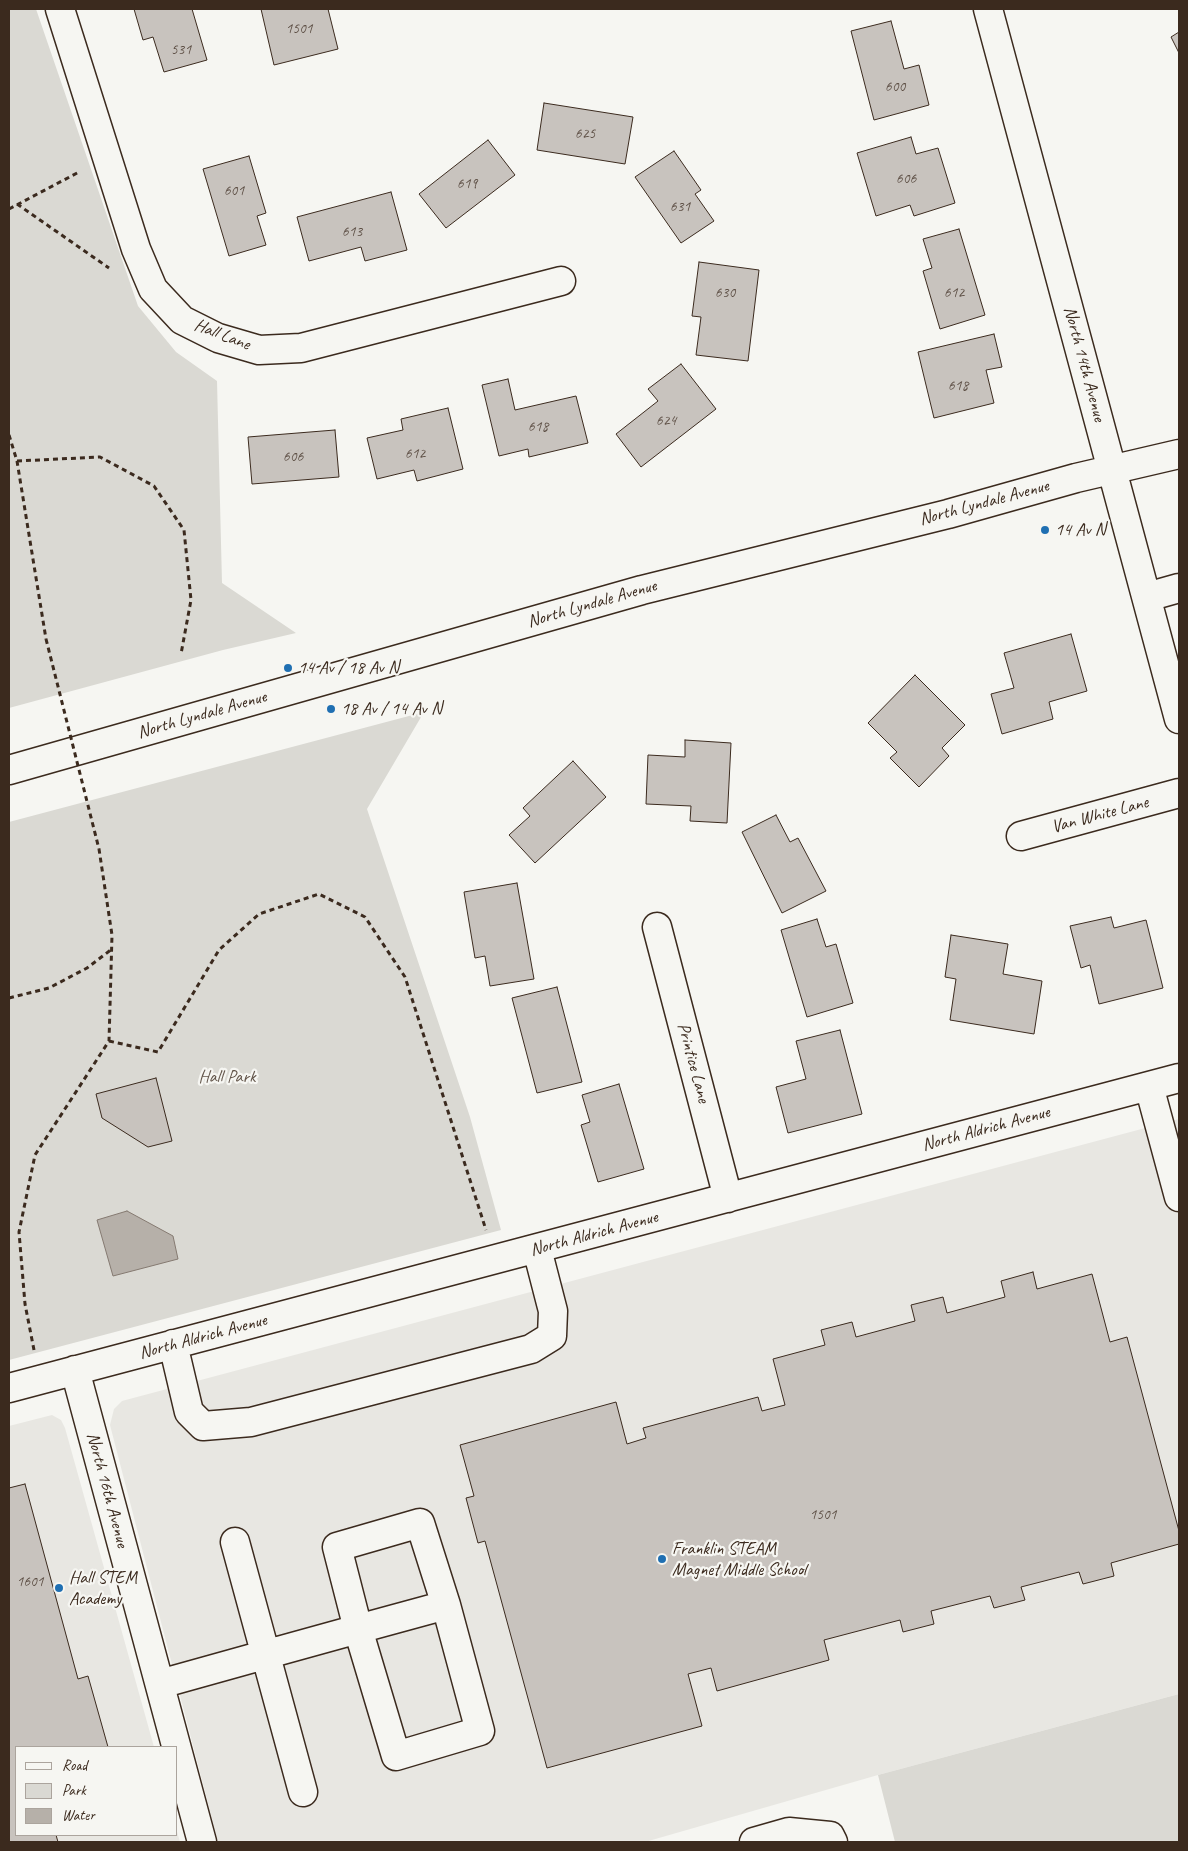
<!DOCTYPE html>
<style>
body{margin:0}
#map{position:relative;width:1188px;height:1851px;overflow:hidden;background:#f6f6f2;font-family:Caveat,sans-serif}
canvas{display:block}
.frame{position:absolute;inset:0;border:10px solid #3b2a1e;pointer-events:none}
.legend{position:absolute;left:15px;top:1746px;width:162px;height:90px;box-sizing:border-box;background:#f6f6f2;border:1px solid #aba49d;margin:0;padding:6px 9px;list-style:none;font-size:15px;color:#3b2a1e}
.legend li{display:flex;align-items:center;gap:10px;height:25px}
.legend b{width:25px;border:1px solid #aba49d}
</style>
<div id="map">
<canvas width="1188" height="1851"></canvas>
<div class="frame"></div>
<ul class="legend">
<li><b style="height:6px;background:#f6f6f2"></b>Road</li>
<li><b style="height:14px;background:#dad9d3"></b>Park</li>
<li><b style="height:14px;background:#b6b0a9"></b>Water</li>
</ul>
</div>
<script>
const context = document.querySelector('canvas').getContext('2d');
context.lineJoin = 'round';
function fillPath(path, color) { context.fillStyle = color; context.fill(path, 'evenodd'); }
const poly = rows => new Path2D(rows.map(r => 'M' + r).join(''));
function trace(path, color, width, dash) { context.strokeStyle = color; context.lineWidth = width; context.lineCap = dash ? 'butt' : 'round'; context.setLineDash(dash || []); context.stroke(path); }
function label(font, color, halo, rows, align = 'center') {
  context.font = font + ' Caveat,sans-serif'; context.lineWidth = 4.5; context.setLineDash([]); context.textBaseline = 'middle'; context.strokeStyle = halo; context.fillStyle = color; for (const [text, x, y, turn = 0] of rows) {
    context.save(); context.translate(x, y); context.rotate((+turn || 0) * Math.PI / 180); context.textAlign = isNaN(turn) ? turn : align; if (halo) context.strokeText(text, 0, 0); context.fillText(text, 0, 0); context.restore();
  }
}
fillPath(poly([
 [1179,1119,1179,1694,878,1775,645,1842,218,1842,110,1425,114,1409,122,1401],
 [52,1415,61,1420,65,1428,154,1747,16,1747,16,1835,176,1835,176,1828,180,1842,9,1842,9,1426]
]), '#e8e7e2');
fillPath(poly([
 [9,9,36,9,138,306,176,352,217,381,222,583,296,633,223,650,9,708],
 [424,712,367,809,470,1117,501,1230,9,1360,9,822],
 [1179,1694,1179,1842,895,1842,878,1775]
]), '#dad9d3');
const water = poly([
 [127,1211,173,1236,178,1259,113,1276,97,1220,127,1211]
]);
fillPath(water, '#b6b0a9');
trace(water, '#857a71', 1);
const building = poly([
 [134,9,192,9,207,60,164,72,153,37,143,40,134,9],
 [261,9,328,9,338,49,274,65,261,9],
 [891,21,904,69,919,65,929,105,874,120,851,31,891,21],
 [1179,32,1179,53,1171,37,1179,32],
 [544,103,633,117,625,164,537,150,544,103],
 [911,137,916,154,938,148,955,203,914,216,910,205,876,216,857,153,911,137],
 [488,140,515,175,446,228,419,194,488,140],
 [674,151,701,190,695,194,714,221,681,243,635,177,674,151],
 [249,156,266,213,257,216,266,245,229,256,203,169,249,156],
 [391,192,407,250,365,261,361,247,309,261,297,217,391,192],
 [959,229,985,315,940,329,923,271,932,268,923,239,959,229],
 [699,262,759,270,748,361,696,355,701,317,692,316,699,262],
 [994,334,1002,367,986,370,994,403,934,418,918,352,994,334],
 [681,364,716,409,641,467,616,434,658,401,648,389,681,364],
 [508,379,515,410,576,396,588,443,529,457,528,449,499,456,482,385,508,379],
 [448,408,463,469,417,481,414,470,377,479,367,438,403,430,401,419,448,408],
 [335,430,339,477,252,484,248,437,335,430],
 [1071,634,1087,691,1049,702,1053,719,1002,734,991,694,1014,688,1004,653,1071,634],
 [915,675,965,725,942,748,949,756,919,787,890,758,897,752,868,723,915,675],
 [685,740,731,743,727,823,690,821,691,806,646,804,648,755,685,757,685,740],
 [573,761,606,797,535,863,509,835,530,816,523,808,573,761],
 [776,815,790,842,798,838,826,891,782,913,742,832,776,815],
 [517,883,534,979,490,986,485,956,475,958,464,892,517,883],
 [1111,917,1114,928,1146,920,1163,988,1099,1004,1090,965,1081,968,1070,926,1111,917],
 [817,919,826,947,836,944,853,1003,807,1017,781,930,817,919],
 [951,935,1008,944,1003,974,1042,981,1034,1034,950,1020,956,979,945,977,951,935],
 [557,987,582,1082,537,1093,512,998,557,987],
 [840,1030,862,1114,788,1133,776,1087,806,1079,796,1041,840,1030],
 [156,1078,172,1141,148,1147,102,1118,96,1094,156,1078],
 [619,1084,644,1169,598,1182,581,1125,590,1122,582,1095,619,1084],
 [1033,1272,1037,1289,1092,1274,1110,1342,1127,1337,1179,1531,1179,1544,1111,1563,1114,1576,1083,1584,1079,1572,1021,1587,1025,1600,994,1608,990,1596,931,1611,934,1624,903,1632,900,1620,824,1640,829,1660,717,1691,711,1668,688,1674,702,1726,547,1768,485,1541,478,1543,466,1498,474,1496,460,1445,616,1402,627,1444,646,1438,643,1428,758,1397,762,1411,785,1405,773,1359,825,1345,821,1330,852,1322,856,1337,915,1321,911,1305,943,1297,947,1313,1005,1297,1001,1281,1033,1272],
 [25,1484,78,1679,88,1676,108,1747,16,1747,16,1835,56,1835,58,1842,9,1842,9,1488,25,1484]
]);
fillPath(building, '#c8c3be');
trace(building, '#3b2a1e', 1);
const minor = poly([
 [60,9,136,249,153,289,182,320,218,338,259,350,301,348,561,281],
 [988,9,1179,719],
 [1147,597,1179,588],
 [9,770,642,590,948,514,1076,478,1179,454],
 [1021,836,1179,793],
 [657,927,728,1198],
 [1149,1086,1179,1197],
 [173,1344,189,1412,203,1426,251,1422,531,1349,552,1336,553,1311,537,1249],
 [75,1370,202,1842],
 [9,1388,1179,1078],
 [235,1542,303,1792],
 [160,1684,264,1655,358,1629,446,1605,420,1523,337,1547,358,1629,396,1756,480,1731,446,1605],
 [754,1842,789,1832,830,1836,833,1842]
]);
trace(minor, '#3b2a1e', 31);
trace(poly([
 [17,204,109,268],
 [9,209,79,172],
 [9,435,17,461,46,639],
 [17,461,100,457,154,486,184,530,191,600,181,654],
 [9,998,49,988,87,968,112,949],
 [109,1041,158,1052,219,950,259,914,319,894,365,917,405,977,486,1230],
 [34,1350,25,1304,19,1232,35,1155,109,1041,112,935,99,849]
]), '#3b2a1e', 3, [5, 4]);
trace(minor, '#f6f6f2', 28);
trace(poly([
 [46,639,99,849]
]), '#3b2a1e', 3, [5, 4]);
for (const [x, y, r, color] of [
 [1045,530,5,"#1f6fb2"],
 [288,668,5,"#1f6fb2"],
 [331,709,5,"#1f6fb2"],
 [662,1559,5,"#1f6fb2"],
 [59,1588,5,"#1f6fb2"]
]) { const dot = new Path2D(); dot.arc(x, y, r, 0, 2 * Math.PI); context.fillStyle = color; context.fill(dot); trace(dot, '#f6f6f2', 2); }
label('15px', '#5e5046', null, [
 ["1501",299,29],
 ["531",181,50],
 ["600",895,87],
 ["625",585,134],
 ["606",906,179],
 ["619",467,184],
 ["601",234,191],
 ["631",680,207],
 ["613",352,232],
 ["630",725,293],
 ["612",954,293],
 ["618",958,386],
 ["624",666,421],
 ["618",538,427],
 ["612",415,454],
 ["606",293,457],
 ["1501",823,1515],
 ["1601",30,1582]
]);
label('18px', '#3b2a1e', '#f6f6f2', [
 ["Hall Lane",222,335,21],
 ["North 14th Avenue",1084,364,75],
 ["North Lyndale Avenue",984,503,-15],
 ["North Lyndale Avenue",592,604,-16],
 ["North Lyndale Avenue",202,715,-16],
 ["Van White Lane",1100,815,-15],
 ["Printice Lane",693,1063,75],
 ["North Aldrich Avenue",986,1129,-15],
 ["North Aldrich Avenue",594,1234,-15],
 ["North Aldrich Avenue",203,1337,-15],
 ["North 16th Avenue",107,1490,75]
]);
label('18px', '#3b2a1e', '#f6f6f2', [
 ["14 Av N",1055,530],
 ["14 Av / 18 Av N",298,668],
 ["18 Av / 14 Av N",341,709],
 ["Franklin STEAM",672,1549],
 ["Magnet Middle School",672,1570],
 ["Hall STEM",69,1578],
 ["Academy",69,1599]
], 'left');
label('18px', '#63564b', '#f6f6f2', [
 ["Hall Park",227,1077]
]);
</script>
